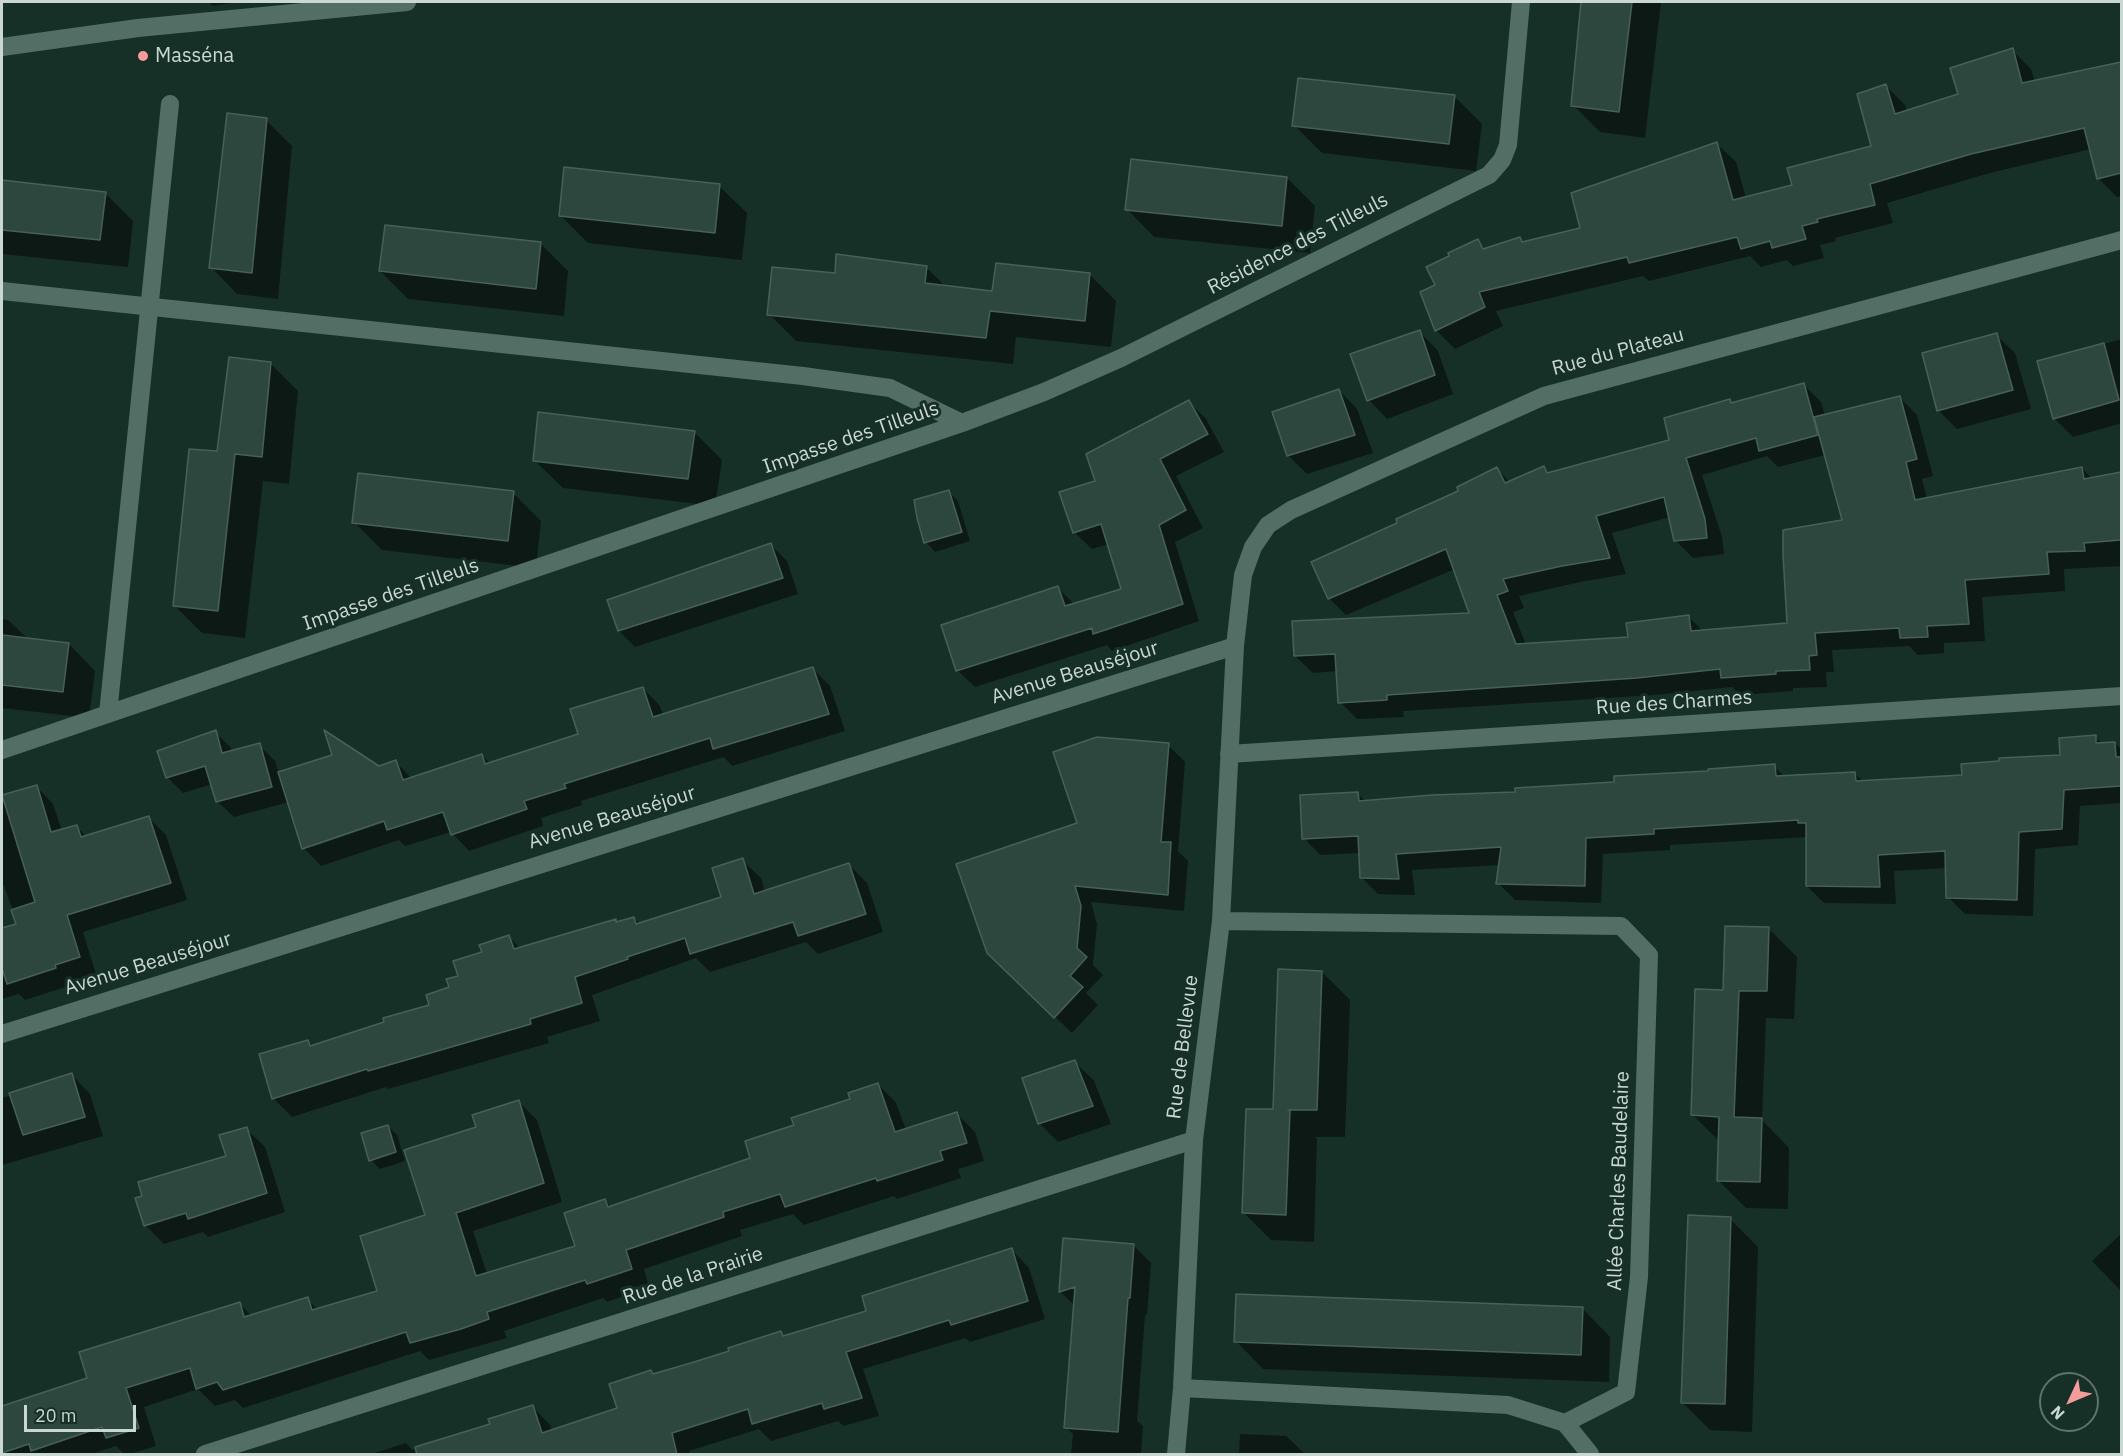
<!DOCTYPE html>
<meta charset="utf-8">
<style>
body{margin:0}
#map{position:relative;width:2123px;height:1456px;overflow:hidden;background:#173027;font-family:"IBM Plex Sans",sans-serif}
canvas{display:block}
.frame{position:absolute;inset:0;border:3px solid #c9d8d2;pointer-events:none}
.north{position:absolute;left:2039px;top:1372px;width:60px;height:60px;box-sizing:border-box;background:#173027;border:2px solid #5e736b;border-radius:50%;rotate:226deg;font-size:16px;font-weight:700;line-height:24px;text-align:center;color:#c9d8d2}
.north::after{content:'';display:block;margin:auto;width:21px;height:27px;background:#f59b9c;clip-path:polygon(50% 0,100% 100%,50% 72%,0 100%)}
.scale{position:absolute;left:24px;top:1405px;width:112px;height:27px;box-sizing:border-box;border:3px solid #c9d8d2;border-top:0;padding-left:8px;font-size:18px;line-height:21px;white-space:nowrap;color:#c9d8d2;-webkit-text-stroke:4px #173027;paint-order:stroke}
</style>
<div id="map">
<canvas width="2123" height="1456"></canvas>
<div class="frame"></div>
<div class="north">N</div>
<div class="scale">20 m</div>
</div>
<script>
const context = document.querySelector('canvas').getContext('2d');
context.lineJoin = 'round';
function fillPath(path, color) { context.fillStyle = color; context.fill(path, 'evenodd'); }
const poly = rows => new Path2D(rows.map(r => 'M' + r).join(''));
function trace(path, color, width, dash) { context.strokeStyle = color; context.lineWidth = width; context.lineCap = dash ? 'butt' : 'round'; context.setLineDash(dash || []); context.stroke(path); }
function label(font, color, halo, rows, align = 'center') {
  context.font = font + ' "IBM Plex Sans",sans-serif'; context.lineWidth = 6; context.setLineDash([]); context.textBaseline = 'middle'; context.strokeStyle = halo; context.fillStyle = color; for (const [text, x, y, turn = 0] of rows) {
    context.save(); context.translate(x, y); context.rotate((+turn || 0) * Math.PI / 180); context.textAlign = isNaN(turn) ? turn : align; if (halo) context.strokeText(text, 0, 0); context.fillText(text, 0, 0); context.restore();
  }
}
fillPath(poly([
 [208,2,237,2,213,6],
 [1583,2,1661,2,1645,138,1600,132,1573,105],
 [2012,50,2031,69,2035,82,2122,63,2122,196,2117,197,2098,178,2091,149,1990,173,1887,203,1893,223,1835,238,1836,241,1820,245,1824,258,1793,266,1787,260,1761,267,1750,256,1649,281,1643,276,1496,311,1503,326,1455,349,1436,330,1437,286,1477,241,1486,250,1520,239,1524,243,1582,229,1717,144,1736,162,1746,198,1794,186,1873,147,1886,86,1905,105,1907,112,1960,94],
 [1454,96,1482,124,1476,171,1322,153,1294,125],
 [266,120,292,146,278,299,237,294,211,267],
 [1287,178,1315,206,1310,253,1154,237,1127,209],
 [2,181,105,193,133,221,128,267,2,254],
 [719,186,747,213,742,260,588,243,560,215],
 [540,243,568,271,564,316,408,299,380,271],
 [926,267,946,287,993,292,1089,274,1116,301,1111,347,1016,337,1013,364,796,341,769,314,836,275],
 [1420,332,1438,351,1453,394,1387,419,1369,400],
 [1996,335,2015,353,2031,409,1957,429,1938,410],
 [2122,339,2122,423,2073,437,2054,418,2039,362],
 [270,363,298,391,289,484,263,481,245,638,202,633,174,605],
 [1804,385,1821,402,1825,416,1900,398,1917,415,1933,476,1922,479,1927,499,2082,468,2092,479,2122,474,2122,566,2064,569,2065,591,1982,597,1985,641,1944,643,1944,653,1918,655,1909,646,1832,650,1834,672,1826,672,1827,687,1793,688,1793,691,1740,695,1732,687,1655,695,1403,711,1404,717,1357,719,1340,702,1338,671,1313,673,1295,656,1471,615,1455,569,1346,615,1329,598,1399,523,1460,492,1497,469,1510,482,1544,468,1550,474,1670,441,1729,401,1733,404],
 [1825,455,1843,521,1789,624,1704,632,1689,617,1629,638,1526,645,1513,612,1524,608,1519,596,1580,582,1626,574,1612,533,1670,517,1675,540,1693,558,1724,554,1722,537,1702,475,1767,456,1778,467],
 [1339,390,1357,409,1373,453,1307,474,1288,455],
 [1189,402,1206,419,1224,452,1176,476,1203,528,1175,542,1199,621,1112,651,1107,645,975,687,957,670,1057,587,1075,605,1123,590,1109,544,1092,549,1074,532,1097,482],
 [694,432,722,460,715,506,563,488,535,461],
 [949,492,958,501,970,541,935,552,926,542],
 [513,493,541,521,536,568,382,550,354,522],
 [771,545,787,561,798,594,635,647,619,631],
 [2,619,8,620,28,639,69,644,95,671,89,718,2,708],
 [812,668,830,686,845,731,732,766,724,757,581,801,582,805,541,818,543,826,469,851,451,832,405,846,399,840,321,866,304,848,289,802,234,817,217,801,212,784,183,793,167,777,215,732,231,748,232,752,259,745,275,761,279,774,379,768,396,762,412,779,482,756,491,764,580,735,643,688,660,706,663,715],
 [390,818,391,820,312,847,312,844],
 [2095,737,2103,744,2115,743,2122,750,2122,803,2080,806,2078,845,2035,849,2033,916,1965,914,1948,897,1947,868,1894,871,1896,904,1824,903,1807,886,1808,837,1670,845,1670,850,1603,854,1601,903,1515,900,1498,883,1500,865,1412,870,1415,895,1378,894,1361,877,1360,853,1320,855,1304,838,1357,793,1366,802,1517,794,1774,766,1785,777,1854,773,1864,782,1964,777,2061,757],
 [1168,745,1185,762,1178,851,1188,861,1184,911,1091,902,1097,924,1093,965,1103,975,1086,993,1098,1005,1072,1033,1006,970,1079,823],
 [36,786,53,804,62,831,76,826,87,837,149,818,166,835,187,900,83,932,96,974,71,983,72,985,25,1000,19,994,2,999,2,930,18,924,2,881,2,796],
 [742,860,761,878,765,892,849,865,867,883,883,932,818,954,806,942,710,972,696,958,592,995,600,1021,547,1037,549,1043,388,1089,386,1087,292,1117,274,1099,261,1055,308,1041,313,1047,431,1006,484,953,509,937,521,949,615,921,618,924,634,918,640,924,723,897],
 [1769,929,1797,957,1794,1019,1766,1018,1762,1120,1789,1148,1788,1209,1746,1208,1718,1180,1720,1142,1693,1115,1724,991],
 [1322,972,1350,1000,1345,1137,1315,1137,1317,1139,1314,1242,1271,1240,1243,1212,1274,1111],
 [1075,1062,1094,1081,1111,1124,1058,1142,1039,1123],
 [72,1075,90,1094,103,1136,2,1165,2,1098],
 [878,1084,896,1103,906,1130,957,1114,975,1132,984,1161,958,1169,961,1178,897,1199,894,1196,804,1225,793,1214,740,1230,742,1236,644,1269,649,1287,607,1302,603,1298,504,1331,507,1338,429,1360,420,1351,243,1408,235,1400,215,1406,198,1389,144,1407,156,1446,130,1454,124,1454,116,1446,92,1454,2,1454,2,1408,89,1379,240,1304,252,1316,307,1299,318,1310,379,1292,427,1216,478,1128,519,1102,537,1120,562,1202,473,1231,487,1274,577,1247,605,1200,611,1207,752,1159,796,1126,852,1100],
 [388,1126,397,1135,405,1161,380,1169,371,1160],
 [246,1129,265,1147,285,1212,208,1237,203,1232,164,1244,145,1225,228,1157],
 [1730,1219,1758,1247,1752,1432,1710,1430,1682,1402],
 [2122,1233,2122,1292,2092,1261],
 [1133,1245,1151,1263,1147,1315,1145,1315,1137,1421,1143,1426,1141,1454,1071,1454,1073,1434,1065,1427,1075,1306,1060,1291],
 [1012,1250,1029,1268,1045,1319,970,1342,965,1338,863,1369,879,1416,843,1426,838,1421,771,1441,759,1429,689,1451,690,1454,371,1454,406,1443,412,1450,492,1425,533,1407,550,1425,552,1431,618,1409,651,1372,655,1375,781,1333,785,1337,868,1312],
 [1583,1309,1610,1337,1609,1382,1263,1369,1236,1341],
 [1240,1434,1286,1436,1305,1454,1239,1454]
]), '#0007');
const building = poly([
 [1581,2,1632,2,1619,112,1571,106,1581,2],
 [2013,48,2022,83,2121,62,2121,173,2097,179,2084,128,1971,154,1870,184,1875,205,1817,219,1818,222,1802,226,1806,239,1772,248,1770,241,1741,249,1737,237,1629,263,1627,257,1479,292,1485,307,1435,331,1420,292,1435,285,1426,267,1449,256,1448,253,1478,239,1483,249,1520,237,1522,242,1580,228,1571,193,1717,142,1733,200,1792,185,1787,168,1871,146,1857,94,1886,84,1895,114,1958,94,1950,68,2013,48],
 [1298,78,1455,95,1449,144,1292,126,1298,78],
 [227,113,267,118,252,273,209,268,227,113],
 [1131,159,1287,177,1282,226,1125,210,1131,159],
 [564,167,720,184,715,233,559,216,564,167],
 [2,180,106,192,100,240,2,230,2,180],
 [385,225,541,242,536,289,379,271,385,225],
 [836,254,927,266,925,283,992,291,996,263,1090,273,1085,321,990,311,986,338,767,315,772,267,835,273,836,254],
 [1420,330,1435,375,1367,401,1350,354,1420,330],
 [1997,333,2013,390,1937,411,1922,353,1997,333],
 [2104,343,2119,400,2053,419,2037,361,2104,343],
 [229,357,271,362,262,457,235,454,218,611,173,606,189,449,217,451,229,357],
 [1804,383,1818,435,1759,451,1756,438,1686,458,1705,519,1707,538,1674,541,1664,497,1596,516,1610,558,1562,566,1503,579,1508,591,1497,595,1516,644,1628,637,1626,623,1689,615,1691,631,1787,623,1783,555,1783,530,1842,520,1814,417,1900,396,1917,459,1906,462,1915,500,2082,467,2084,479,2121,472,2121,540,2084,543,2085,551,2047,552,2049,574,1965,580,1969,624,1927,626,1928,637,1900,638,1899,628,1815,633,1817,655,1809,656,1810,670,1776,671,1776,674,1721,678,1720,669,1637,678,1387,695,1387,700,1338,703,1335,654,1294,656,1292,621,1469,613,1446,549,1328,599,1311,562,1397,523,1396,519,1458,491,1457,487,1497,467,1505,483,1544,466,1547,473,1669,440,1664,418,1730,399,1731,403,1804,383],
 [1339,389,1355,435,1287,456,1272,412,1339,389],
 [1189,400,1208,434,1160,459,1186,510,1159,525,1183,604,1093,634,1092,628,956,671,941,625,1058,586,1065,606,1121,589,1101,524,1073,533,1059,492,1095,481,1086,454,1189,400],
 [538,412,695,431,688,479,533,461,538,412],
 [358,473,514,491,508,541,352,523,358,473],
 [949,490,962,532,924,543,917,518,914,500,949,490],
 [771,543,783,578,618,631,607,600,771,543],
 [2,635,69,643,63,692,2,685,2,635],
 [813,667,829,714,713,749,710,738,564,784,566,788,524,801,527,809,451,835,443,812,387,830,384,821,302,849,278,772,332,755,324,730,379,766,396,760,403,780,482,754,485,764,578,734,570,709,643,687,653,717,813,667],
 [216,730,222,753,260,743,272,787,216,802,205,766,166,778,157,751,216,730],
 [2096,735,2096,743,2115,742,2116,757,2121,757,2121,786,2064,790,2062,829,2019,832,2017,900,1946,898,1945,851,1878,855,1880,887,1806,886,1806,823,1798,823,1798,820,1654,829,1654,834,1586,838,1585,886,1496,884,1501,847,1396,854,1399,879,1360,878,1358,836,1302,839,1300,795,1358,792,1359,801,1432,795,1515,792,1515,788,1614,782,1614,776,1708,771,1708,769,1775,764,1776,776,1855,772,1856,781,1962,775,1961,764,1999,761,1999,758,2060,755,2059,738,2096,735],
 [1097,737,1169,743,1161,842,1171,842,1168,895,1075,886,1081,906,1077,948,1087,957,1070,976,1083,987,1054,1018,987,953,956,864,1077,823,1053,752,1097,737],
 [37,785,51,832,77,825,81,837,149,816,171,883,67,915,80,957,55,965,56,968,7,984,2,968,2,928,16,924,11,910,35,902,2,795,37,785],
 [743,858,754,894,849,863,866,914,798,936,793,922,690,954,685,938,627,957,628,959,575,977,582,1003,530,1019,531,1024,368,1071,367,1069,272,1099,259,1054,308,1040,310,1046,384,1022,383,1018,429,1005,426,995,449,987,446,979,458,976,453,961,482,952,479,945,509,935,514,949,616,919,616,922,634,917,636,924,721,897,712,868,743,858],
 [1725,926,1769,927,1767,991,1739,991,1734,1117,1762,1118,1760,1182,1717,1181,1719,1117,1691,1115,1695,989,1723,990,1725,926],
 [1278,969,1322,971,1317,1110,1288,1110,1290,1110,1286,1215,1242,1213,1246,1109,1273,1109,1278,969],
 [1075,1060,1093,1106,1038,1124,1022,1078,1075,1060],
 [72,1073,85,1117,23,1135,9,1093,72,1073],
 [878,1083,895,1132,957,1112,967,1143,940,1151,943,1160,877,1181,876,1178,785,1207,780,1194,723,1212,724,1217,626,1250,632,1269,587,1284,585,1280,487,1312,489,1319,461,1329,410,1343,406,1332,223,1390,217,1382,196,1389,190,1368,126,1388,139,1428,106,1438,102,1427,31,1451,29,1444,2,1453,2,1406,87,1378,79,1352,240,1302,244,1317,308,1297,312,1310,377,1291,360,1236,425,1215,404,1150,476,1127,472,1115,519,1100,544,1183,456,1213,476,1276,575,1246,564,1213,605,1199,608,1207,750,1158,745,1141,794,1125,791,1118,850,1099,848,1093,878,1083],
 [388,1125,396,1152,369,1161,361,1133,388,1125],
 [247,1127,267,1193,188,1219,186,1213,144,1226,135,1198,142,1196,138,1182,226,1156,219,1135,247,1127],
 [1688,1215,1731,1217,1725,1404,1681,1403,1688,1215],
 [1063,1238,1134,1244,1130,1298,1128,1298,1118,1432,1064,1428,1075,1287,1059,1292,1063,1238],
 [1012,1248,1028,1301,951,1325,949,1320,846,1352,862,1398,824,1409,822,1403,752,1424,748,1409,672,1433,677,1455,417,1455,415,1447,490,1424,488,1419,533,1405,542,1433,617,1408,609,1384,651,1370,653,1374,694,1362,729,1351,728,1348,781,1331,783,1336,866,1311,862,1296,1012,1248],
 [1236,1294,1583,1307,1581,1355,1234,1342,1236,1294]
]);
fillPath(building, '#2e473e');
trace(building, '#476157', 1.5);
trace(poly([
 [2,47,138,28,407,2],
 [2,291,803,376,890,388,962,423],
 [108,714,170,104],
 [2,750,962,423,1044,392,1121,358,1489,175,1502,160,1508,145,1521,2],
 [1229,754,2122,696],
 [2,1034,1235,646],
 [1182,1388,1508,1405,1565,1423,1626,1392,1639,1277,1649,955,1621,926,1221,921],
 [1565,1423,1590,1454],
 [205,1454,1194,1140],
 [1176,1454,1182,1388,1194,1140,1221,921,1235,646,1243,575,1253,547,1268,525,1291,510,1544,396,2122,240]
]), '#536e64', 18);
for (const [x, y, r, color] of [
 [143,56,6,"#f59b9c"]
]) { const dot = new Path2D(); dot.arc(x, y, r, 0, 2 * Math.PI); context.fillStyle = color; context.fill(dot); trace(dot, '#173027', 2); }
label('20px', '#c9d8d2', '#173027', [
 ["Masséna",155,56]
], 'left');
label('20px', '#c9d8d2', '#173027', [
 ["Résidence des Tilleuls",1298,244,-27],
 ["Rue du Plateau",1618,352,-15],
 ["Impasse des Tilleuls",851,438,-19],
 ["Impasse des Tilleuls",391,595,-19],
 ["Avenue Beauséjour",1075,673,-17],
 ["Rue des Charmes",1674,703,-4],
 ["Avenue Beauséjour",612,818,-17],
 ["Avenue Beauséjour",148,964,-17],
 ["Rue de Bellevue",1183,1047,-83],
 ["Allée Charles Baudelaire",1619,1181,-88],
 ["Rue de la Prairie",693,1276,-18]
]);
</script>
